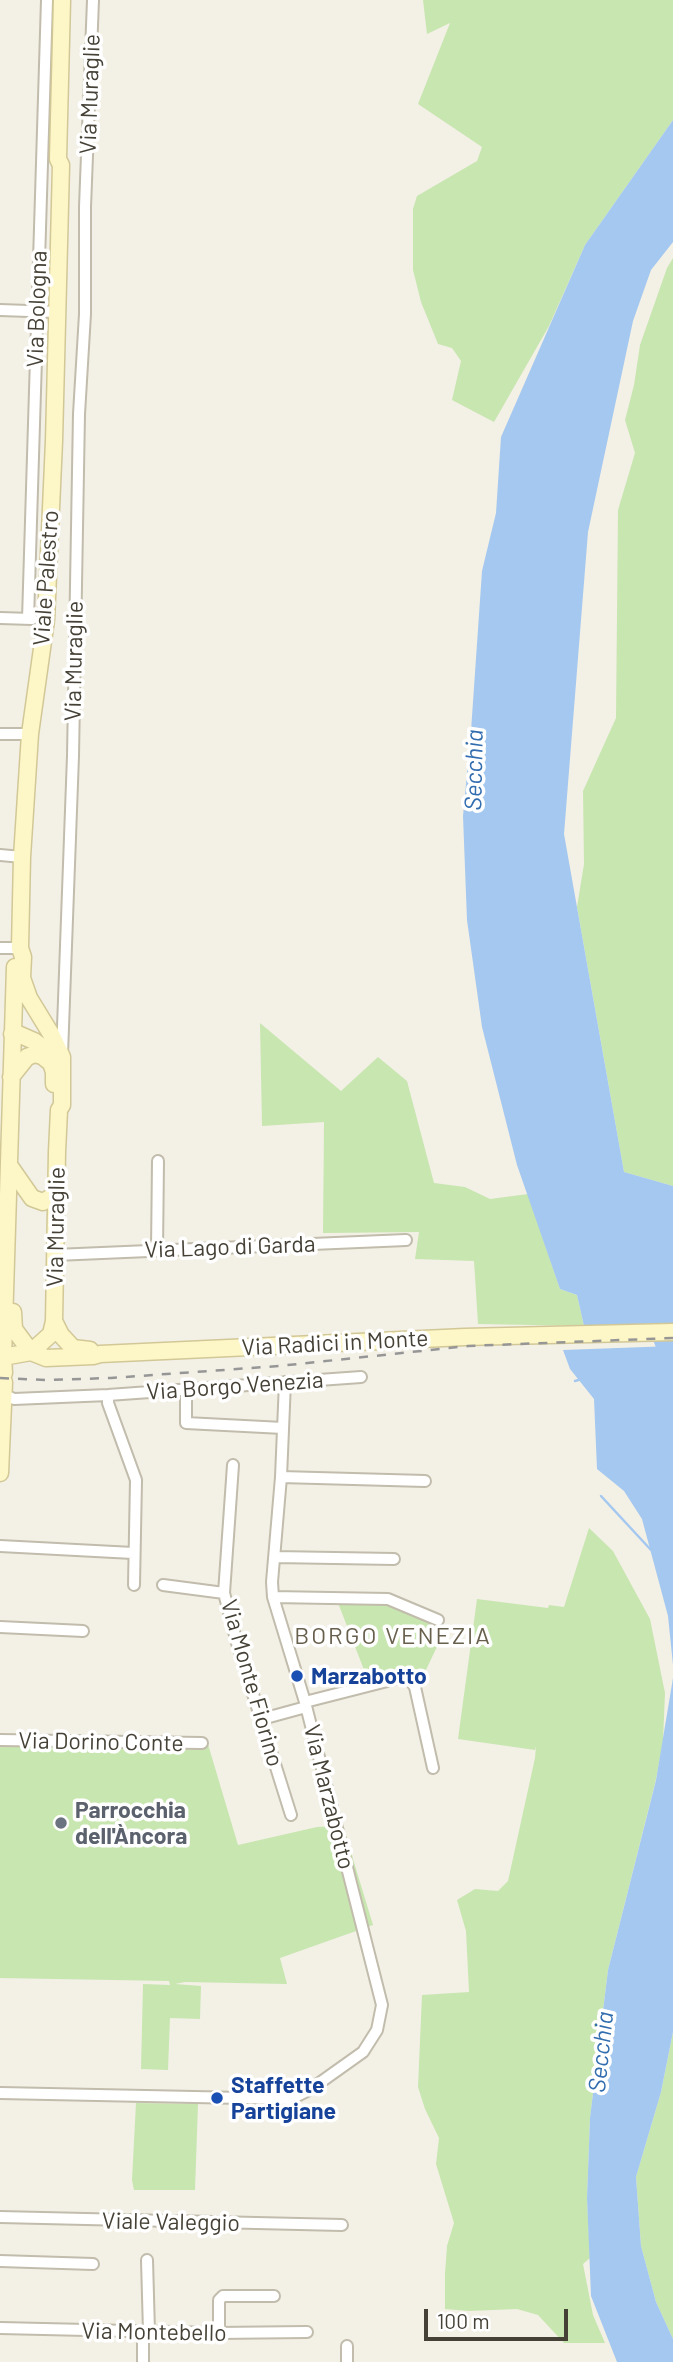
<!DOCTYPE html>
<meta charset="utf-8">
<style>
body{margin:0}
#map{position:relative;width:673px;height:2362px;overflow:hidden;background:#f3f0e6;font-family:Barlow,sans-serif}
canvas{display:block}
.scale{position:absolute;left:424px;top:2309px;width:144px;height:32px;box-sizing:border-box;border:4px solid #454136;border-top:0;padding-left:9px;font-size:21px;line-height:24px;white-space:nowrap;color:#454136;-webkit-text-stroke:5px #fff;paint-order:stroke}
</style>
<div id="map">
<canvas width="673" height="2362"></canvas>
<div class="scale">100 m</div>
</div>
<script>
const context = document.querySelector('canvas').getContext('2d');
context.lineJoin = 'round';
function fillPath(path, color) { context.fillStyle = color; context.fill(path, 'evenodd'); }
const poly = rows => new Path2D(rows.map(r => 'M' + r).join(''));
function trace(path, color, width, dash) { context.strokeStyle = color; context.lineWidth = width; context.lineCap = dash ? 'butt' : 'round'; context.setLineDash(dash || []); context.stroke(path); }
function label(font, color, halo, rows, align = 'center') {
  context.font = font + ' Barlow,sans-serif'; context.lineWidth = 7; context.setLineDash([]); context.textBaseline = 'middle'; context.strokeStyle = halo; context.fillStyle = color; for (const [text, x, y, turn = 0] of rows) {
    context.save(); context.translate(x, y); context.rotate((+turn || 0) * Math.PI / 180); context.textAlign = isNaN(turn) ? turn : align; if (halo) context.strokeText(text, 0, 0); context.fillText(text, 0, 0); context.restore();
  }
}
fillPath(poly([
 [423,0,673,0,673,120,585,245,549,326,494,422,452,400,461,361,452,348,438,344,421,302,413,270,413,209,417,196,477,161,482,147,418,104,450,23,427,34],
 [673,258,673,1186,624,1172,577,907,584,864,583,791,616,718,618,510,635,453,625,420,634,385,640,345,667,268],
 [260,1023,341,1091,378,1057,407,1081,434,1183,465,1187,490,1199,528,1194,560,1289,577,1295,584,1326,478,1324,474,1261,415,1259,419,1232,323,1233,324,1122,262,1126],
 [589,1528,613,1551,650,1619,665,1693,663,1741,656,1779,608,1970,590,2118,587,2198,590,2258,583,2264,593,2315,605,2343,564,2343,538,2315,517,2309,469,2311,445,2309,445,2274,447,2246,454,2223,436,2164,439,2138,425,2109,418,2087,422,1995,469,1992,466,1931,457,1900,475,1889,498,1891,508,1881,535,1758,536,1746,535,1750,458,1739,477,1599,548,1608,549,1605,564,1607],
 [382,1602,445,1630,424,1674,403,1672,368,1680,338,1603],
 [0,1740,207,1741,238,1845,317,1827,343,1826,373,1925,280,1958,287,1984,185,1982,175,1984,201,1986,200,2019,170,2018,168,2070,141,2069,143,1984,170,1985,169,1981,0,1978],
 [673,2032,673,2339,656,2302,641,2246,636,2177,661,2092],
 [136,2103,198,2104,195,2190,134,2190,132,2180]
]), '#c8e6b0');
fillPath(poly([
 [673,120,673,242,651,270,633,321,588,532,564,834,624,1172,673,1186,673,1324,584,1326,577,1295,560,1289,517,1165,482,1027,467,920,463,816,471,731,482,571,496,513,501,437,585,245],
 [673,1346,673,1665,668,1616,642,1519,624,1491,597,1469,594,1399,570,1369,563,1350],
 [673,1678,673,2032,661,2092,636,2177,641,2246,656,2302,673,2339,673,2362,617,2362,591,2296,587,2198,590,2118,608,1970,656,1780]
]), '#a4c8ef');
trace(poly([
 [575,1381,582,1379],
 [601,1496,651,1550]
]), '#a4c8ef', 2.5);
trace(poly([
 [654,1318,673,1366]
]), '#a4c8ef', 18);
const street = poly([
 [0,310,57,312],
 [0,618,32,619],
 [28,619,47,0],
 [0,734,30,734],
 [0,855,22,857],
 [0,948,20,948],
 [62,1054,73,756,79,414,85,314,85,207,93,0],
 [157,1250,158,1161],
 [55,1255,406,1240],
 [186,1389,186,1423,283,1428],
 [3,1394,14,1399,108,1395,361,1377],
 [108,1395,108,1403,136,1480,134,1585],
 [233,1465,224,1593,237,1643,291,1815],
 [281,1477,425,1481],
 [0,1546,133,1553],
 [275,1557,394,1559],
 [163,1585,224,1593],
 [273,1597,388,1599,438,1620],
 [0,1627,83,1631],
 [305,1702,407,1676,415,1687,433,1768],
 [262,1719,306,1707],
 [0,1740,202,1743],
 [0,2093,291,2099,311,2089,363,2052,377,2030,382,2005,305,1702,273,1597,272,1582,281,1477,285,1382],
 [0,2217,342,2225],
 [147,2260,149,2332],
 [0,2261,93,2264],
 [0,2328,217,2333,307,2332],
 [217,2333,219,2329,219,2300,223,2296,274,2296],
 [143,2362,143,2332],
 [347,2362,347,2346]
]);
const secondary = poly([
 [12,1034,18,1034,34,1041,54,1056],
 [11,1077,27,1057,35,1054,42,1056,51,1063,54,1072,54,1084],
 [9,1165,32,1198,43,1202,56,1194],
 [13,1312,14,1329,31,1352],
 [54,1321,61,1335,73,1348,90,1350],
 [31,1352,51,1334,54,1321,57,1152,59,1110,62,1105,62,1057,51,1034,29,998,22,978,23,957,20,948,22,857,30,734,46,620,54,441,61,165,58,159,62,0],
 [3,1357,31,1352,46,1358,93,1356,100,1354,465,1337,673,1332],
 [4,1373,3,1357,15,967],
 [0,1473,4,1382]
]);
trace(street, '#c1bcac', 14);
trace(secondary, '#d2c897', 19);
trace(street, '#fff', 10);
trace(secondary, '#fdf6c6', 16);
trace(poly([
 [0,1378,46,1380,111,1378,279,1366,468,1346,673,1338]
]), '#969696', 2.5, [9, 9]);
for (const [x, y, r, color] of [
 [297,1676,7,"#1a4fb4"],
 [61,1823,7,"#6b7280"],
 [217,2098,7,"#1a4fb4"]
]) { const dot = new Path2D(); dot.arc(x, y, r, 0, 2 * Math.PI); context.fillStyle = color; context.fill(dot); trace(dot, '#fff', 2.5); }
label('23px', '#454136', '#fff', [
 ["Via Muraglie",90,94,-88],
 ["Via Bologna",37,309,-88],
 ["Viale Palestro",46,578,-86],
 ["Via Muraglie",74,661,-89],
 ["Via Muraglie",56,1227,-89],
 ["Via Lago di Garda",230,1247,-2],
 ["Via Radici in Monte",335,1343,-3],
 ["Via Borgo Venezia",235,1386,-4],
 ["Via Monte Fiorino",252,1683,74],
 ["Via Dorino Conte",101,1742,1],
 ["Via Marzabotto",329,1797,76],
 ["Viale Valeggio",171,2222,1],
 ["Via Montebello",154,2332,1]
]);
label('bold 23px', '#164399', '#fff', [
 ["Marzabotto",311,1676],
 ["Staffette",231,2085],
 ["Partigiane",231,2111]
], 'left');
label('bold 23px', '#5b616d', '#fff', [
 ["Parrocchia",75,1810],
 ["dell'Àncora",75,1836]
], 'left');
label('italic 24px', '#316daf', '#fff', [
 ["Secchia",474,770,-89],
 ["Secchia",601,2052,-84]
]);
context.letterSpacing = '2px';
label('24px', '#68604d', '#fff', [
 ["BORGO VENEZIA",393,1636]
]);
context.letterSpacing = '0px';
</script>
